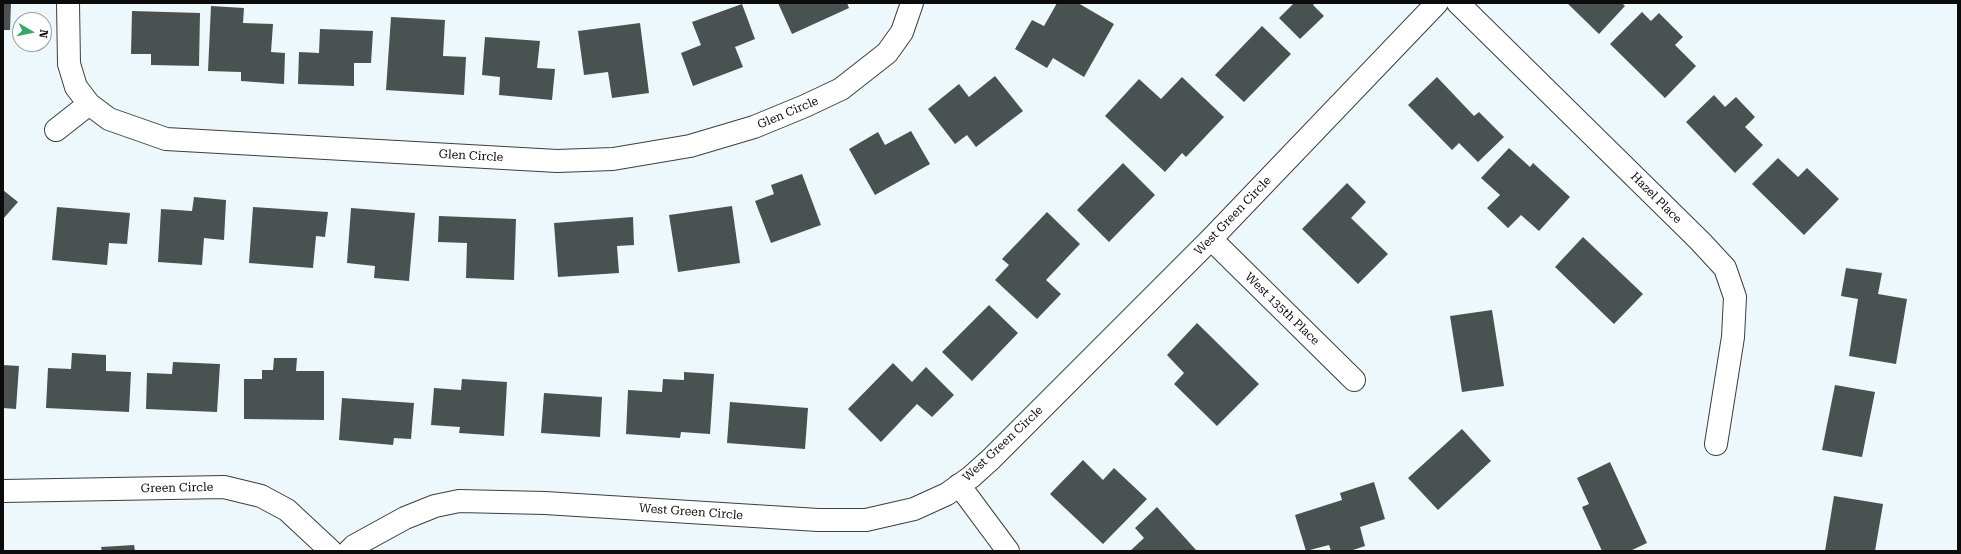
<!DOCTYPE html>
<style>
body{margin:0}
#map{position:relative;width:1961px;height:554px;overflow:hidden;background:#ecf8fc;font-family:"Roboto Serif",serif}
canvas{display:block}
.frame{position:absolute;inset:0;border:4px solid #0b0b0b;pointer-events:none}
.north{position:absolute;left:12px;top:12px;width:40px;height:40px;box-sizing:border-box;background:#fff;border:1px solid #9d9d9d;border-radius:50%;rotate:99deg;font-size:11px;font-weight:700;line-height:16px;text-align:center;color:#0b0b0b}
.north::after{content:'';display:block;margin:auto;width:14px;height:18px;background:#37a865;clip-path:polygon(50% 0,100% 100%,50% 72%,0 100%)}
</style>
<div id="map">
<canvas width="1961" height="554"></canvas>
<div class="frame"></div>
<div class="north">N</div>
</div>
<script>
const context = document.querySelector('canvas').getContext('2d');
context.lineJoin = 'round';
function fillPath(path, color) { context.fillStyle = color; context.fill(path, 'evenodd'); }
const poly = rows => new Path2D(rows.map(r => 'M' + r).join(''));
function trace(path, color, width, dash) { context.strokeStyle = color; context.lineWidth = width; context.lineCap = dash ? 'butt' : 'round'; context.setLineDash(dash || []); context.stroke(path); }
function label(font, color, halo, rows, align = 'center') {
  context.font = font + ' "Roboto Serif",serif'; context.lineWidth = 4; context.setLineDash([]); context.textBaseline = 'middle'; context.strokeStyle = halo; context.fillStyle = color; for (const [text, x, y, turn = 0] of rows) {
    context.save(); context.translate(x, y); context.rotate((+turn || 0) * Math.PI / 180); context.textAlign = isNaN(turn) ? turn : align; if (halo) context.strokeText(text, 0, 0); context.fillText(text, 0, 0); context.restore();
  }
}
fillPath(poly([
 [3,3,11,3,10,30,3,30],
 [778,3,847,3,849,8,792,34],
 [1057,3,1078,3,1114,24,1084,77,1053,58,1047,68,1015,49,1032,20,1044,26],
 [1294,3,1315,3,1313,5,1324,16,1300,39,1279,18],
 [1567,3,1622,3,1625,6,1599,34],
 [742,4,755,39,735,47,743,67,693,86,681,53,701,45,692,22],
 [211,6,244,8,243,23,273,24,271,52,285,53,284,84,241,81,241,72,208,71],
 [132,11,200,13,199,66,151,65,151,54,131,54],
 [1642,12,1651,21,1659,13,1683,37,1675,45,1696,66,1665,98,1610,44],
 [391,17,445,20,443,56,466,57,464,95,386,90],
 [640,23,649,93,612,98,608,72,584,75,578,31],
 [1262,26,1291,54,1244,102,1215,75],
 [320,29,373,31,371,63,354,63,354,86,298,84,299,52,319,53],
 [485,37,540,41,537,68,555,69,552,100,499,95,500,77,482,75],
 [995,76,1023,111,976,147,967,135,955,144,928,109,959,84,969,97],
 [1182,77,1224,117,1186,157,1182,153,1165,172,1105,116,1139,79,1161,99],
 [1437,77,1474,116,1479,112,1504,137,1478,162,1459,143,1452,150,1408,105],
 [1714,95,1725,107,1736,97,1755,117,1745,127,1763,145,1735,173,1686,122],
 [911,131,930,164,875,195,849,149,878,132,885,145],
 [1509,148,1530,167,1533,163,1570,197,1539,231,1521,215,1508,228,1487,208,1500,195,1481,178],
 [1778,158,1798,177,1807,168,1839,199,1804,235,1752,184],
 [1123,163,1155,195,1109,242,1077,210],
 [802,174,821,225,771,243,755,201,774,194,771,185],
 [1347,183,1366,202,1351,218,1388,254,1358,284,1302,229],
 [3,190,18,202,3,219],
 [194,197,226,200,224,240,204,238,202,265,158,262,161,209,192,211],
 [732,206,740,263,678,272,669,215],
 [57,207,130,213,127,244,109,243,107,265,52,260],
 [253,207,328,212,325,237,316,236,313,268,249,263],
 [351,208,415,213,409,281,374,278,375,266,347,263],
 [1047,212,1080,244,1046,280,1061,294,1037,319,995,280,1009,265,1002,259],
 [439,216,516,219,514,280,466,278,467,243,438,242],
 [633,217,634,245,617,246,619,273,558,277,554,223],
 [1583,237,1643,294,1614,324,1555,267],
 [1846,268,1882,273,1878,294,1907,299,1896,364,1849,356,1858,299,1841,296],
 [989,305,1018,333,972,381,942,352],
 [1492,310,1504,386,1462,392,1450,316],
 [1197,323,1259,384,1217,426,1174,384,1184,373,1167,355],
 [72,353,106,355,106,371,131,372,129,412,46,408,48,368,71,369],
 [274,358,297,358,296,371,324,371,324,420,244,419,244,379,262,379,262,370,273,370],
 [173,362,220,364,217,412,146,409,147,373,172,374],
 [893,363,912,382,926,367,954,395,932,417,917,404,881,442,848,409],
 [3,365,19,366,16,409,3,408],
 [684,372,714,374,710,434,681,432,680,438,626,434,628,390,662,392,663,379,684,380],
 [462,379,507,382,504,436,459,433,460,427,431,425,434,388,461,390],
 [1835,385,1875,392,1862,457,1822,450],
 [544,393,602,397,600,437,541,433],
 [342,398,414,403,411,439,394,438,393,445,339,440],
 [730,402,808,408,805,449,727,443],
 [1462,429,1491,461,1438,510,1408,478],
 [1083,460,1103,480,1114,468,1147,499,1103,544,1050,494],
 [1610,462,1647,543,1630,551,1602,551,1582,507,1589,504,1577,478],
 [1374,482,1385,519,1360,527,1365,546,1350,551,1331,551,1329,545,1306,551,1295,515,1342,500,1340,493],
 [1834,496,1883,504,1875,551,1825,551],
 [1157,507,1197,551,1130,551,1144,538,1135,528],
 [134,545,135,551,102,551,101,547]
]), '#495251');
const street = poly([
 [68,3,69,64,76,87,89,104,109,119,166,139,557,161,613,159,690,146,754,127,805,106,841,89,887,53,902,32,912,3],
 [1458,3,1700,241,1725,268,1735,297,1733,337,1716,444],
 [56,130,89,104],
 [1211,239,1354,380],
 [959,485,1008,551],
 [3,491,224,487,261,496,287,510,331,551],
 [349,551,354,546,405,518,435,506,459,501,545,503,818,520,866,520,914,509,947,494,971,477,991,459,1211,239,1437,3]
]);
trace(street, '#3e3e3e', 24);
trace(street, '#fff', 22);
label('12px', '#0b0b0b', '#fff', [
 ["Glen Circle",788,113,-23],
 ["Glen Circle",471,156,3],
 ["Hazel Place",1656,198,45],
 ["West Green Circle",1233,216,-46],
 ["West 135th Place",1282,309,44],
 ["West Green Circle",1003,444,-43],
 ["Green Circle",177,488,-1],
 ["West Green Circle",691,512,4]
]);
</script>
